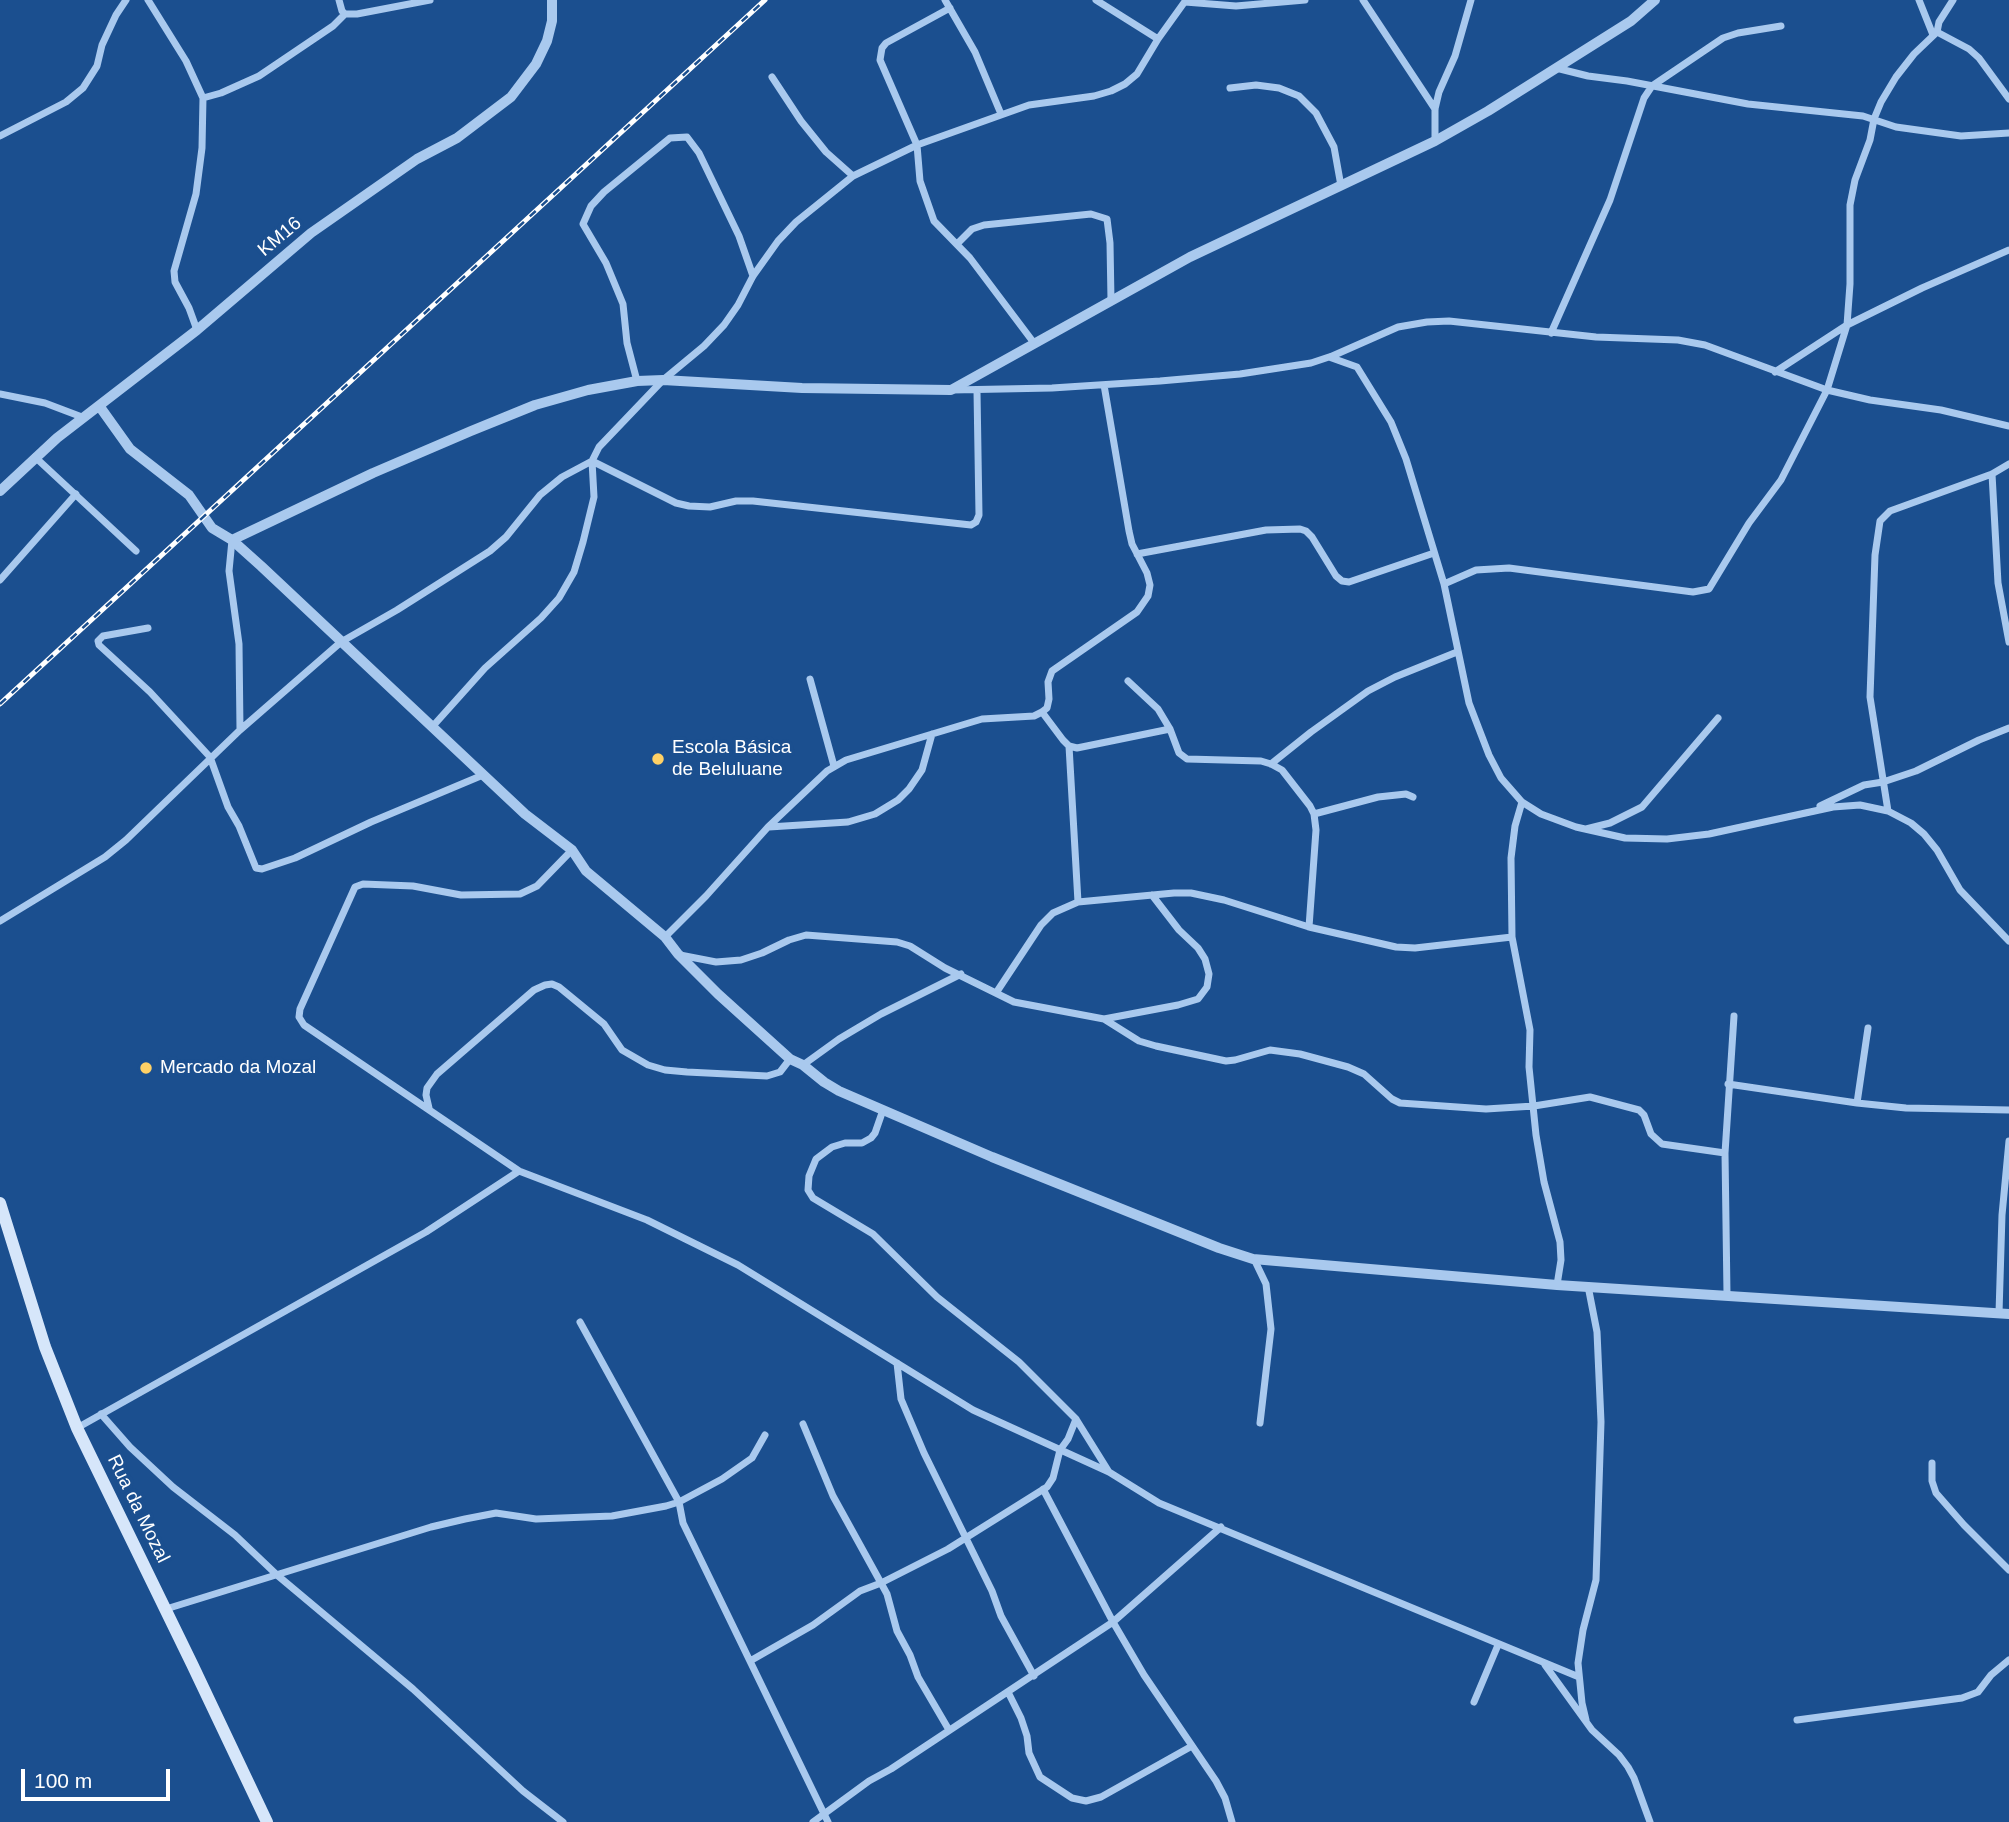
<!DOCTYPE html>
<meta charset="utf-8">
<style>
body{margin:0}
#map{position:relative;width:2009px;height:1822px;overflow:hidden;background:#1b4f8f;font-family:Helvetica,sans-serif}
canvas{display:block}
.scale{position:absolute;left:21px;top:1769px;width:149px;height:32px;box-sizing:border-box;border:4px solid #fff;border-top:0;padding-left:9px;font-size:21px;line-height:24px;white-space:nowrap;color:#fff;-webkit-text-stroke:5px #1b4f8f;paint-order:stroke}
</style>
<div id="map">
<canvas width="2009" height="1822"></canvas>
<div class="scale">100 m</div>
</div>
<script>
const context = document.querySelector('canvas').getContext('2d');
context.lineJoin = 'round';
const poly = rows => new Path2D(rows.map(r => 'M' + r).join(''));
function trace(path, color, width, dash) { context.strokeStyle = color; context.lineWidth = width; context.lineCap = dash ? 'butt' : 'round'; context.setLineDash(dash || []); context.stroke(path); }
function label(font, color, halo, rows, align = 'center') {
  context.font = font + ' Helvetica,sans-serif'; context.lineWidth = 7; context.setLineDash([]); context.textBaseline = 'middle'; context.strokeStyle = halo; context.fillStyle = color; for (const [text, x, y, turn = 0] of rows) {
    context.save(); context.translate(x, y); context.rotate((+turn || 0) * Math.PI / 180); context.textAlign = isNaN(turn) ? turn : align; if (halo) context.strokeText(text, 0, 0); context.fillText(text, 0, 0); context.restore();
  }
}
trace(poly([
 [148,0,186,61,203,98,202,148,196,194,174,271,175,282,189,308,197,330],
 [339,0,342,11,345,14,357,14,430,0],
 [945,0,975,52,1001,114],
 [1096,0,1158,39],
 [1363,0,1435,109],
 [1919,0,1933,35],
 [1185,2,1236,6,1305,0],
 [950,8,886,43,882,48,880,60,917,145,920,181,934,221,970,258,1034,343],
 [1937,32,1969,49,1979,58,2009,99],
 [1556,68,1588,76,1627,81,1748,104,1863,116,1896,127,1961,136,2009,133],
 [772,77,801,121,826,152,853,176],
 [1230,88,1256,85,1279,88,1299,96,1316,113,1334,147,1341,186],
 [203,98,221,93,259,76,333,26,345,14],
 [0,136,66,102,83,88,97,66,102,45,116,15,126,0],
 [1435,141,1435,109,1439,92,1455,56,1471,0],
 [957,244,972,229,984,225,1091,214,1107,219,1110,243,1111,300],
 [1551,333,1610,200,1644,98,1652,86,1723,38,1738,33,1781,26],
 [1330,357,1398,327,1427,322,1449,321,1596,337,1678,340,1705,345,1827,390,1870,400,1941,410,2009,426],
 [1775,372,1847,325,1922,288,2009,250],
 [637,381,627,343,623,304,606,263,583,224,591,206,604,192,670,138,687,137,699,153,739,236,753,276],
 [952,390,1052,388,1160,381,1240,374,1311,363,1329,357,1357,367,1391,422,1406,459,1444,584,1469,703,1489,755,1501,778,1522,802,1541,814,1576,827,1625,838,1667,839,1709,834,1833,807,1860,805,1888,811,1911,823,1924,834,1937,850,1960,890,2009,941],
 [0,394,45,403,82,417],
 [35,457,136,551],
 [1992,474,1998,583,2009,642],
 [232,540,229,571,239,644,240,730],
 [1137,554,1266,530,1300,529,1306,531,1312,537,1336,576,1342,581,1349,582,1434,553],
 [0,580,76,494],
 [1444,584,1476,570,1509,568,1693,592,1709,589,1749,523,1781,480,1827,390,1847,325,1850,284,1850,205,1855,180,1870,140,1874,119,1881,102,1896,77,1914,54,1937,32,1939,22,1953,0],
 [148,628,103,636,98,641,99,645,150,692,210,757,228,807,239,826,256,868,262,869,295,858,371,822,483,775],
 [810,679,834,766],
 [1128,681,1158,709,1170,729,1179,753,1187,759,1261,761,1271,764,1282,770,1310,806,1314,814,1316,830,1309,927],
 [1042,712,1063,740,1069,746,1077,748,1170,729],
 [433,726,485,668,541,618,559,598,574,572,583,542,594,497,592,461,599,447,663,380,704,346,724,325,738,305,753,276,778,241,796,222,853,176,917,145,1029,105,1094,96,1111,91,1125,84,1137,74,1158,39,1186,0],
 [1069,746,1078,902],
 [1271,764,1311,732,1368,691,1395,677,1457,652],
 [1522,802,1515,826,1511,858,1512,937,1530,1030,1529,1067,1536,1135,1544,1182,1560,1242,1561,1260,1557,1285],
 [1820,806,1864,785,1883,782,1916,771,1979,740,2009,728],
 [1888,811,1870,697,1875,555,1880,521,1890,511,1992,474,2009,464],
 [1314,814,1378,797,1406,794,1413,797],
 [769,827,848,822,875,814,898,800,909,789,922,770,932,734],
 [1586,829,1610,823,1642,807,1718,718],
 [572,850,537,886,520,894,461,895,413,886,363,884,355,887,300,1009,299,1017,304,1025,519,1171,647,1220,738,1265,973,1410,1109,1472,1159,1503,1579,1677],
 [0,921,105,857,126,840,240,730,341,642,397,610,490,551,506,537,540,495,562,477,592,461,676,503,689,506,710,507,736,501,753,501,971,525,976,522,979,515,977,391],
 [665,937,706,896,768,827,827,771,846,760,982,719,1034,716,1042,712,1047,708,1049,699,1048,682,1052,671,1137,612,1148,596,1150,585,1147,573,1132,544,1129,531,1104,385],
 [680,955,716,962,741,960,762,953,789,940,806,935,897,942,910,946,945,968,1014,1002,1104,1019,1139,1041,1156,1046,1226,1061,1235,1060,1270,1050,1300,1054,1348,1067,1364,1074,1392,1099,1400,1103,1486,1109,1534,1106,1590,1097,1639,1110,1644,1115,1651,1134,1662,1144,1725,1153],
 [996,993,1041,925,1053,913,1078,902,1174,893,1191,893,1224,900,1309,927,1396,947,1415,948,1512,937],
 [1104,1019,1178,1005,1198,999,1207,987,1209,974,1205,959,1198,948,1179,930,1152,895],
 [803,1065,839,1039,881,1014,961,974],
 [1728,1084,1857,1103,1906,1108,2009,1110],
 [1857,1103,1868,1028],
 [429,1108,426,1095,427,1088,437,1074,534,990,545,985,552,984,559,987,604,1024,622,1050,648,1065,665,1070,687,1072,767,1076,780,1072,790,1059],
 [883,1110,875,1133,871,1138,862,1143,845,1143,832,1147,816,1159,809,1176,808,1190,813,1198,873,1234,937,1297,1019,1362,1076,1419,1109,1472],
 [1254,1259,1266,1284,1271,1329,1260,1423],
 [1727,1294,1725,1153,1734,1016],
 [1999,1313,2002,1215,2009,1141],
 [580,1322,679,1502,683,1523,828,1822],
 [897,1363,901,1399,924,1453,992,1591,1001,1616,1034,1676],
 [101,1414,130,1447,173,1487,235,1535,277,1575,413,1689,523,1791,563,1822],
 [803,1424,833,1496,881,1583,948,1549,1047,1487,1053,1478,1060,1450,1068,1439,1076,1419],
 [77,1428,426,1232,519,1171],
 [1932,1463,1932,1481,1936,1493,1964,1525,2009,1570],
 [1043,1489,1113,1622,1144,1675,1216,1781,1225,1798,1232,1822],
 [166,1609,431,1527,465,1519,496,1513,536,1519,612,1516,666,1506,679,1502,722,1479,752,1458,765,1435],
 [750,1661,813,1625,860,1591,881,1583,887,1594,897,1631,910,1655,918,1677,949,1730],
 [1545,1665,1592,1730,1619,1755,1628,1767,1634,1778,1650,1822],
 [1008,1692,1021,1718,1027,1736,1029,1753,1040,1777,1072,1798,1086,1801,1101,1797,1192,1746],
 [1474,1702,1498,1645],
 [1586,1720,1582,1703,1578,1663,1583,1630,1596,1580,1601,1422,1597,1332,1588,1286],
 [1797,1720,1962,1698,1978,1692,1991,1675,2009,1660],
 [813,1822,869,1781,891,1769,1113,1622,1221,1527]
]), '#a9c9ee', 7);
trace(poly([
 [100,407,130,449,189,495,212,528,232,540,261,566,525,814,572,850,586,871,665,937,678,954,718,994,790,1059,803,1065,824,1082,839,1091,992,1157,1219,1248,1253,1259,1557,1285,2009,1314],
 [0,491,57,438,197,330,311,233,417,159,457,138,511,97,536,64,547,41,552,21,552,0],
 [232,540,373,473,471,431,535,405,588,390,637,381,663,380,802,388,951,390,1190,257,1435,141,1488,111,1631,21,1655,0]
]), '#a9c9ee', 10);
trace(poly([
 [0,1203,45,1347,77,1428,192,1664,267,1822]
]), '#d6e6fa', 12);
const rail = poly([
 [0,704,765,0]
]);
trace(rail, '#fff', 5);
trace(rail, '#1b4f8f', 2.5, [8]);
for (const [x, y, r, color] of [
 [658,759,7,"#ffd166"],
 [146,1068,7,"#ffd166"]
]) { const dot = new Path2D(); dot.arc(x, y, r, 0, 2 * Math.PI); context.fillStyle = color; context.fill(dot); trace(dot, '#1b4f8f', 2.5); }
label('19px', '#fff', '#1b4f8f', [
 ["KM16",280,237,-40],
 ["Rua da Mozal",138,1509,64]
]);
label('19px', '#fff', '#1b4f8f', [
 ["Escola Básica",672,748],
 ["de Beluluane",672,770],
 ["Mercado da Mozal",160,1068]
], 'left');
</script>
